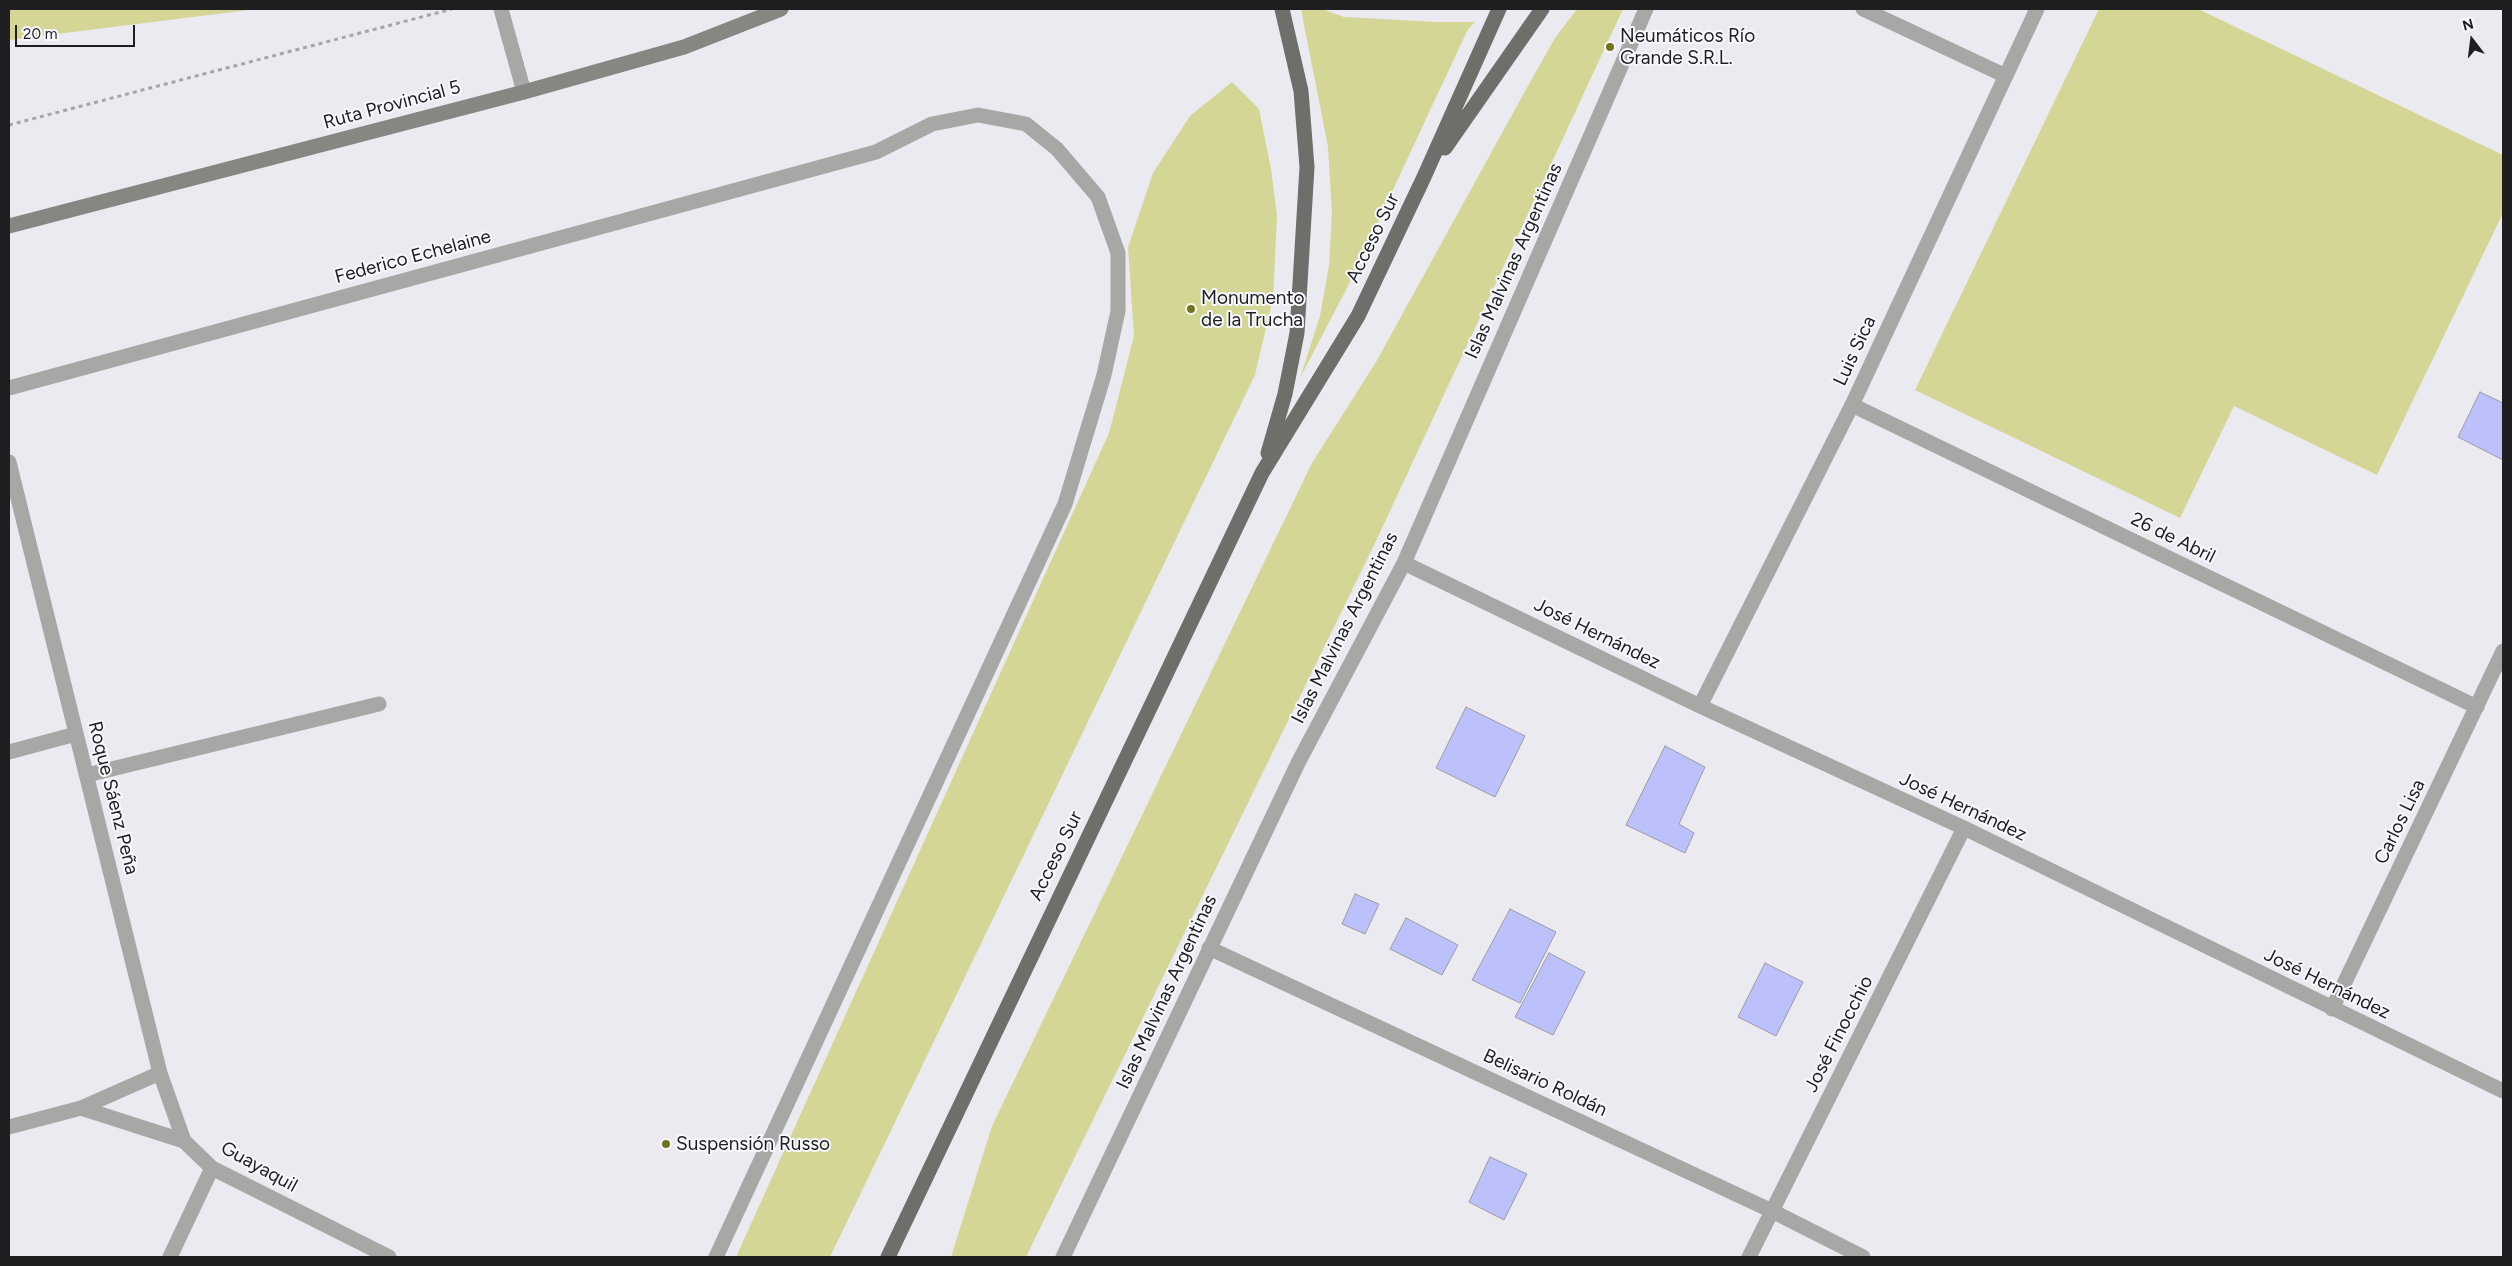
<!DOCTYPE html>
<meta charset="utf-8">
<style>
body{margin:0}
#map{position:relative;width:2512px;height:1266px;overflow:hidden;background:#eaeaf0;font-family:Figtree,sans-serif}
canvas{display:block}
.frame{position:absolute;inset:0;border:10px solid #1e1e20;pointer-events:none}
.north{position:absolute;left:2447px;top:15px;width:50px;height:50px;-webkit-text-stroke:4px #f7f8fd;paint-order:stroke;rotate:345deg;font-size:14px;font-weight:700;line-height:20px;text-align:center;color:#1e1e20}
.north::after{content:'';display:block;margin:auto;width:18px;height:22px;background:#1e1e20;clip-path:polygon(50% 0,100% 100%,50% 72%,0 100%)}
.scale{position:absolute;left:15px;top:25px;width:120px;height:22px;box-sizing:border-box;border:2px solid #1e1e20;border-top:0;padding-left:6px;font-size:15px;line-height:18px;white-space:nowrap;color:#1e1e20;-webkit-text-stroke:4px #f7f8fd;paint-order:stroke}
</style>
<div id="map">
<canvas width="2512" height="1266"></canvas>
<div class="frame"></div>
<div class="north">N</div>
<div class="scale">20 m</div>
</div>
<script>
const context = document.querySelector('canvas').getContext('2d');
context.lineJoin = 'round';
function fillPath(path, color) { context.fillStyle = color; context.fill(path, 'evenodd'); }
const poly = rows => new Path2D(rows.map(r => 'M' + r).join(''));
function trace(path, color, width, dash) { context.strokeStyle = color; context.lineWidth = width; context.lineCap = dash ? 'butt' : 'round'; context.setLineDash(dash || []); context.stroke(path); }
function label(font, color, halo, rows, align = 'center') {
  context.font = font + ' Figtree,sans-serif'; context.lineWidth = 4; context.setLineDash([]); context.textBaseline = 'middle'; context.strokeStyle = halo; context.fillStyle = color; for (const [text, x, y, turn = 0] of rows) {
    context.save(); context.translate(x, y); context.rotate((+turn || 0) * Math.PI / 180); context.textAlign = isNaN(turn) ? turn : align; if (halo) context.strokeText(text, 0, 0); context.fillText(text, 0, 0); context.restore();
  }
}
fillPath(poly([
 [9,9,257,9,9,40],
 [1301,9,1322,9,1344,17,1437,22,1475,22,1468,29,1348,286,1300,378,1320,316,1329,266,1332,212,1328,147],
 [1577,9,1623,9,1377,539,1026,1257,951,1257,992,1126,1312,463,1376,362,1529,84,1555,38],
 [2099,9,2198,9,2503,155,2503,213,2377,475,2234,406,2180,518,1915,390],
 [1232,82,1259,109,1271,169,1277,216,1273,298,1255,375,830,1257,736,1257,1109,433,1134,336,1128,247,1153,173,1190,116]
]), '#d4d696');
const building = poly([
 [2480,392,2503,403,2503,460,2458,437,2480,392],
 [1466,707,1525,736,1495,797,1436,768,1466,707],
 [1665,746,1705,767,1679,824,1694,833,1685,853,1626,825,1665,746],
 [1355,894,1379,904,1365,934,1342,924,1355,894],
 [1510,909,1556,932,1520,1003,1472,980,1510,909],
 [1406,918,1458,945,1442,975,1390,949,1406,918],
 [1549,953,1585,972,1553,1035,1515,1017,1549,953],
 [1765,963,1803,982,1776,1036,1738,1017,1765,963],
 [1490,1157,1527,1174,1504,1220,1469,1202,1490,1157]
]);
fillPath(building, '#bcc1fc');
trace(building, '#9b9ca1', 1);
trace(poly([
 [9,125,452,9]
]), '#a5a5aa', 3, [4, 4]);
trace(poly([
 [501,9,524,92],
 [87,775,379,704]
]), '#a7a7a5', 15);
trace(poly([
 [1863,9,2006,76],
 [9,388,876,152,932,124,978,115,1026,124,1057,149,1098,197,1118,253,1118,311,1104,375,1065,504,716,1257],
 [1852,405,2477,707],
 [9,462,160,1073,184,1141],
 [1404,563,1700,706,1964,828,2503,1091],
 [1700,706,1852,405,2037,9],
 [9,752,76,734],
 [1209,948,1772,1211,1863,1257],
 [2332,1009,2503,651],
 [81,1108,184,1141,212,1168,389,1257],
 [9,1127,81,1108,160,1073],
 [170,1257,212,1168],
 [1063,1257,1299,761,1404,563,1646,9],
 [1749,1257,1964,828]
]), '#a7a7a5', 15);
trace(poly([
 [9,226,524,92,684,47,781,9]
]), '#868683', 15);
trace(poly([
 [1445,148,1542,9],
 [1268,453,1285,394,1297,333,1307,167,1301,91,1282,9],
 [888,1257,1262,473,1358,316,1424,177,1499,9]
]), '#6e6f6b', 15);
for (const [x, y, r, color] of [
 [1610,47,5,"#73741a"],
 [1191,309,5,"#73741a"],
 [666,1144,5,"#73741a"]
]) { const dot = new Path2D(); dot.arc(x, y, r, 0, 2 * Math.PI); context.fillStyle = color; context.fill(dot); trace(dot, '#f7f8fd', 2); }
label('19px', '#1e1e20', '#f7f8fd', [
 ["Neumáticos Río",1620,36],
 ["Grande S.R.L.",1620,58],
 ["Monumento",1201,298],
 ["de la Trucha",1201,320],
 ["Suspensión Russo",676,1144]
], 'left');
label('19px', '#1e1e20', '#f7f8fd', [
 ["Ruta Provincial 5",392,105,-15],
 ["Acceso Sur",1373,238,-64],
 ["Federico Echelaine",413,257,-15],
 ["Islas Malvinas Argentinas",1514,261,-66],
 ["Luis Sica",1855,351,-65],
 ["26 de Abril",2173,538,26],
 ["Islas Malvinas Argentinas",1345,628,-63],
 ["José Hernández",1597,634,26],
 ["Roque Sáenz Peña",113,798,76],
 ["José Hernández",1963,807,25],
 ["Carlos Lisa",2400,822,-64],
 ["Acceso Sur",1056,856,-64],
 ["José Hernández",2327,984,26],
 ["Islas Malvinas Argentinas",1167,992,-65],
 ["José Finocchio",1839,1034,-63],
 ["Belisario Roldán",1545,1083,25],
 ["Guayaquil",259,1167,29]
]);
</script>
